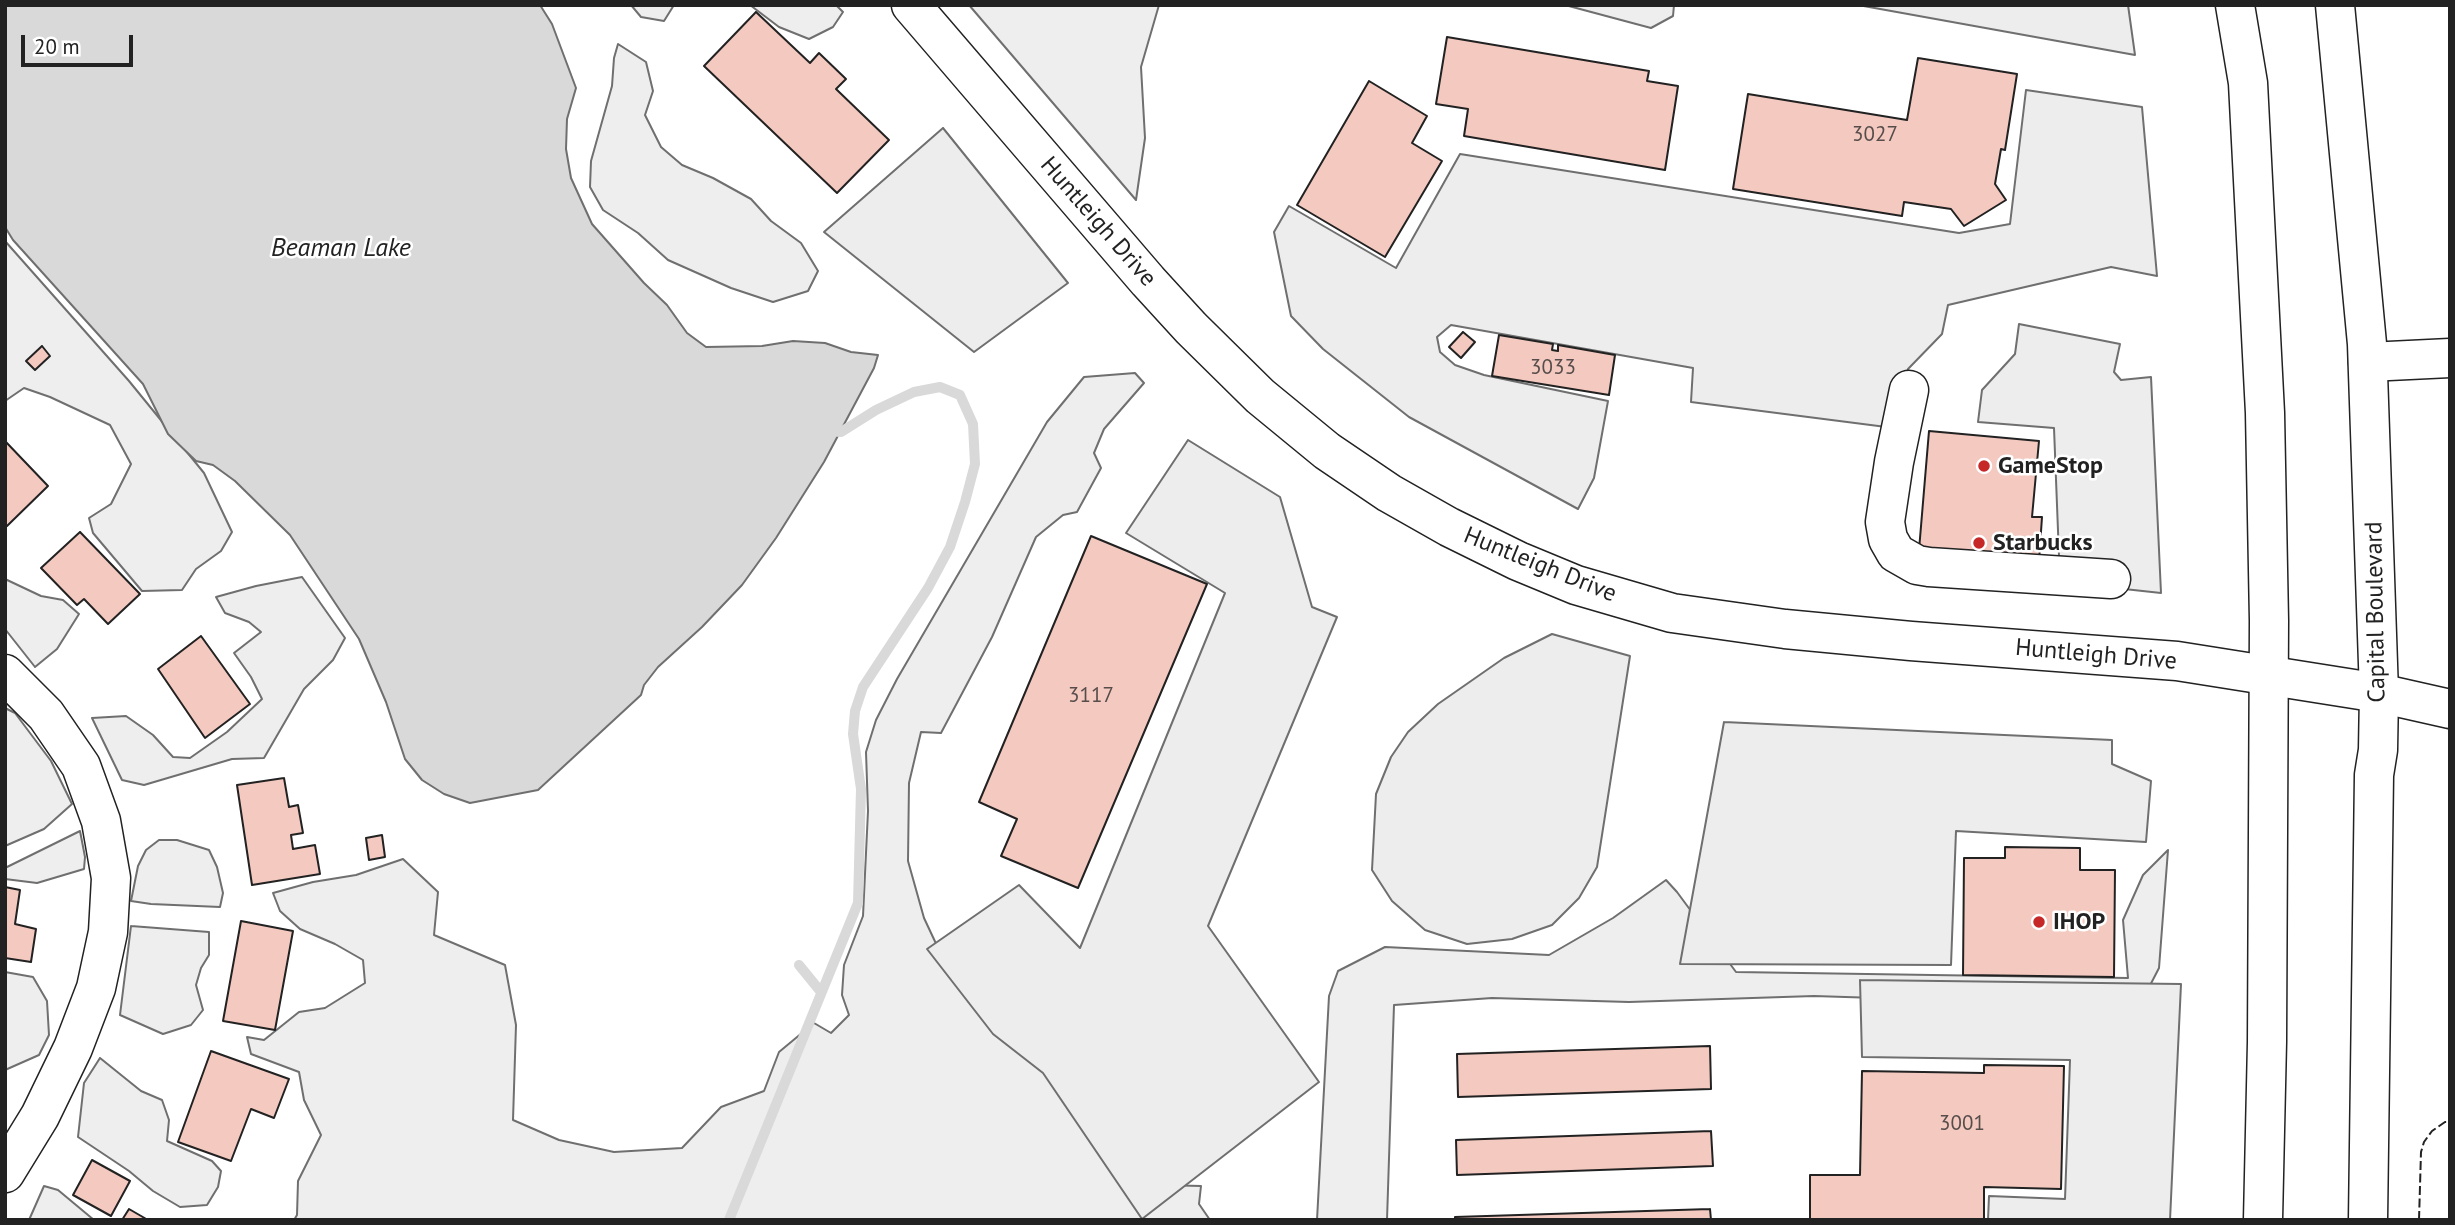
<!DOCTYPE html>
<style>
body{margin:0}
#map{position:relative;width:2455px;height:1225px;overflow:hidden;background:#fff;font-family:"PT Sans",sans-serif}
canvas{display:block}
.frame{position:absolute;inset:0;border:7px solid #222;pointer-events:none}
.scale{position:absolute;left:21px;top:35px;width:112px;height:32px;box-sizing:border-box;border:4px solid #222;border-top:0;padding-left:9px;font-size:21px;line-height:24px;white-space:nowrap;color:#222;-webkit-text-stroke:5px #fff;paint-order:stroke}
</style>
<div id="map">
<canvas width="2455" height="1225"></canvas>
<div class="frame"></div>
<div class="scale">20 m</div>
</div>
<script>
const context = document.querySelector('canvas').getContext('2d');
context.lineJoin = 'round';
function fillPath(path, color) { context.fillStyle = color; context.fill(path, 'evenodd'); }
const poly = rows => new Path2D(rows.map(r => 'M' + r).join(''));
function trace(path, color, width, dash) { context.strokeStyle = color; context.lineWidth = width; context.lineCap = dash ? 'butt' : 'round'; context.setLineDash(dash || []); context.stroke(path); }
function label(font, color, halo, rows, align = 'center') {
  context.font = font + ' "PT Sans",sans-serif'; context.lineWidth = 5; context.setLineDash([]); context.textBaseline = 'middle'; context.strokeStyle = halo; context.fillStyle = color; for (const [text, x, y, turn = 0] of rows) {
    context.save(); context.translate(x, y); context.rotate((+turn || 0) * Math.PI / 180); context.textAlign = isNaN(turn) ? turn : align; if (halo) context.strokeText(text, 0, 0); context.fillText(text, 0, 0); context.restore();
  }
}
const green = poly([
 [631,5,674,5,664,21,641,17,631,5],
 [750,5,836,5,843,12,833,27,809,39,779,27,750,5],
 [969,5,1159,5,1141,67,1145,138,1136,200,969,5],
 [1565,5,1674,5,1673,16,1651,28,1565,5],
 [618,44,646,62,653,91,645,115,661,147,682,165,713,178,751,199,771,221,801,243,818,271,808,291,773,302,731,288,668,260,638,233,603,210,590,187,591,161,612,86,614,58,618,44],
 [5,241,129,381,204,473,232,532,221,551,196,569,182,590,142,591,93,533,89,518,111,504,131,464,110,425,50,397,24,388,5,401,5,241],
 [1135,373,1144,383,1104,429,1094,453,1101,468,1077,512,1063,515,1036,537,992,637,941,733,921,732,909,783,908,861,924,918,939,950,1160,1185,1201,1186,1199,1204,1210,1220,294,1220,297,1215,298,1181,321,1135,304,1100,299,1072,251,1054,247,1037,264,1040,299,1012,325,1008,365,983,363,960,335,944,300,929,280,911,273,893,313,882,356,875,403,859,438,892,434,935,505,965,516,1025,513,1120,559,1140,614,1152,682,1148,721,1107,764,1091,779,1052,814,1023,831,1033,849,1015,842,995,844,965,863,916,868,811,866,752,876,720,897,679,1047,422,1084,377,1135,373],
 [302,577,345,638,333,660,304,689,264,758,232,759,144,785,122,780,92,718,126,716,153,735,173,757,190,758,227,732,262,699,251,677,234,653,261,632,249,622,225,613,216,597,256,586,302,577],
 [5,579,41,596,63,600,79,614,57,649,35,667,5,629,5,579],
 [5,708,15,713,51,761,72,804,44,829,5,846,5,708],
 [80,831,85,857,84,869,37,883,5,879,5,868,80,831],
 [159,840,177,840,209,850,217,867,223,893,220,907,151,904,131,901,138,866,146,850,159,840],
 [2168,850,2159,968,2144,997,2034,1003,1814,996,1629,1002,1492,998,1394,1005,1387,1220,1317,1220,1329,996,1338,971,1385,947,1549,955,1613,918,1666,880,1677,892,1736,972,2128,978,2123,920,2143,875,2168,850],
 [131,926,209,932,209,955,201,968,196,985,203,1010,191,1025,163,1034,120,1015,131,926],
 [5,972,33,977,47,1001,49,1035,39,1055,5,1070,5,972],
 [100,1058,141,1091,162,1100,169,1120,167,1141,212,1161,221,1171,218,1187,207,1205,180,1207,153,1191,129,1171,78,1137,84,1083,100,1058],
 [44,1186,58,1190,94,1220,29,1220,44,1186]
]);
fillPath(green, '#eee');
trace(green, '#6f6f6f', 2);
const parking = poly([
 [1858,5,2128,5,2135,55,1858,5],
 [2026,90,2142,107,2157,276,2111,267,1948,305,1942,334,1908,369,1894,428,1691,402,1693,368,1451,325,1437,337,1440,352,1455,365,1484,375,1608,401,1594,478,1578,509,1409,417,1323,349,1291,316,1274,232,1289,206,1396,268,1460,154,1959,233,2010,224,2026,90],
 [943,128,1068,283,974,352,824,232,943,128],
 [2019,324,2120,344,2114,372,2121,380,2151,377,2161,593,2060,582,2054,428,1978,422,1982,390,2015,354,2019,324],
 [1188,440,1280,497,1312,607,1337,617,1208,926,1319,1082,1142,1219,1043,1073,993,1034,927,949,1019,885,1080,948,1225,593,1126,533,1188,440],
 [1552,634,1630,656,1597,867,1579,898,1552,925,1512,939,1467,944,1425,930,1392,901,1372,870,1376,794,1391,757,1408,732,1438,704,1504,658,1552,634],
 [1724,722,2112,740,2112,764,2151,781,2146,842,1956,831,1951,965,1680,964,1724,722],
 [1860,980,2181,984,2170,1220,1988,1220,1989,1196,2065,1199,2070,1060,1862,1057,1860,980]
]);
fillPath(parking, '#ededed');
trace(parking, '#6f6f6f', 2);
const water = poly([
 [5,5,540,5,552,24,576,88,567,119,566,149,571,178,592,224,644,283,667,305,687,333,706,347,762,346,793,341,825,343,851,352,878,355,874,368,824,462,776,538,742,585,702,627,658,667,644,685,641,695,538,790,470,803,444,794,422,780,405,759,386,702,359,639,290,535,235,481,213,465,196,461,168,434,143,384,13,240,5,227,5,5]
]);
fillPath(water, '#d9d9d9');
trace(water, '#6f6f6f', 2);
trace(poly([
 [799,965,821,992],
 [729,1220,858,903,861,789,853,734,855,711,863,687,928,588,950,547,965,502,975,464,973,424,960,395,940,387,914,392,876,410,841,432,827,431]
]), '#d9d9d9', 10);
const building = poly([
 [756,12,810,63,819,53,846,79,836,89,889,140,837,193,704,66,756,12],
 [1447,37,1649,71,1647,81,1678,86,1665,170,1464,136,1468,109,1436,104,1447,37],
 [1918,58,2017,74,2005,150,2001,149,1995,184,2006,200,1964,226,1951,209,1904,202,1902,216,1733,189,1748,94,1907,120,1918,58],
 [1369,81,1427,116,1412,143,1442,161,1385,257,1297,205,1369,81],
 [1463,332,1475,342,1461,358,1449,347,1463,332],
 [1499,335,1553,344,1552,350,1558,351,1558,345,1615,355,1609,395,1492,376,1499,335],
 [42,346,50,356,35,370,26,361,42,346],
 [1929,431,2039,441,2032,517,2042,517,2039,561,1919,550,1929,431],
 [5,441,48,486,7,526,5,524,5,441],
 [80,532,140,594,108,624,84,599,77,605,41,568,80,532],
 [1091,536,1207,584,1078,888,1001,856,1017,819,979,802,1091,536],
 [201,636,250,704,205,738,158,669,201,636],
 [284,778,289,807,298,805,303,833,291,835,293,849,315,845,320,874,252,885,237,785,284,778],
 [382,835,385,857,369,860,366,838,382,835],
 [2005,847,2080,848,2080,870,2115,870,2114,977,1963,975,1964,858,2005,858,2005,847],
 [5,887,20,890,15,924,36,929,31,962,5,958,5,887],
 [241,921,293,931,275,1030,223,1021,241,921],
 [1710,1046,1711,1089,1458,1097,1457,1054,1710,1046],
 [211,1051,289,1079,274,1118,251,1109,231,1161,178,1142,211,1051],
 [1984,1065,2064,1066,2061,1189,1984,1187,1984,1220,1810,1220,1810,1175,1860,1175,1862,1071,1984,1073,1984,1065],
 [1711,1131,1713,1166,1457,1175,1456,1140,1711,1131],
 [92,1160,130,1181,111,1216,73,1195,92,1160],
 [129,1209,148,1220,122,1220,129,1209],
 [1710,1209,1711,1220,1455,1220,1455,1217,1710,1209]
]);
fillPath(building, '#f3c9c0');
trace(building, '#222', 2);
const minor = poly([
 [911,5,1148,281,1191,328,1260,396,1327,451,1389,493,1449,527,1518,561,1576,585,1672,613,1785,629,1911,641,2177,661,2379,693,2450,709],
 [2368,362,2450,358],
 [1909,390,1894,462,1885,522,1888,539,1896,553,1917,565,1929,567,2111,579],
 [5,674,46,715,81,766,101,821,111,878,108,932,96,988,73,1048,40,1116,5,1173]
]);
const highway = poly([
 [2235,5,2248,83,2265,413,2269,621,2267,1042,2263,1220],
 [2335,5,2367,344,2379,693,2378,750,2374,775,2368,1220]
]);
trace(minor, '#222', 41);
trace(highway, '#222', 41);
trace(minor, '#fff', 38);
trace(highway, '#fff', 38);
trace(poly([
 [2419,1220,2421,1152,2424,1142,2432,1131,2445,1122,2450,1122]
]), '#222', 2, [9, 3.5]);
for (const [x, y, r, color] of [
 [1984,466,7,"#c62828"],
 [1979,543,7,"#c62828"],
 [2039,922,7,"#c62828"]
]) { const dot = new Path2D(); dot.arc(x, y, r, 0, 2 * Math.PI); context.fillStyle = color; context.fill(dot); trace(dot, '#fff', 2.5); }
label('21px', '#564c4a', null, [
 ["3027",1875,135],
 ["3033",1553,368],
 ["3117",1091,696],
 ["3001",1962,1124]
]);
label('24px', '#222', '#fff', [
 ["Huntleigh Drive",1098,222,49],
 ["Huntleigh Drive",1540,565,22],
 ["Capital Boulevard",2376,612,-91],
 ["Huntleigh Drive",2096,655,5]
]);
label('bold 24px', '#222', '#fff', [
 ["GameStop",1998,466],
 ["Starbucks",1993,543],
 ["IHOP",2053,922]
], 'left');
label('italic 26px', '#222', '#fff', [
 ["Beaman Lake",341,249]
]);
</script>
